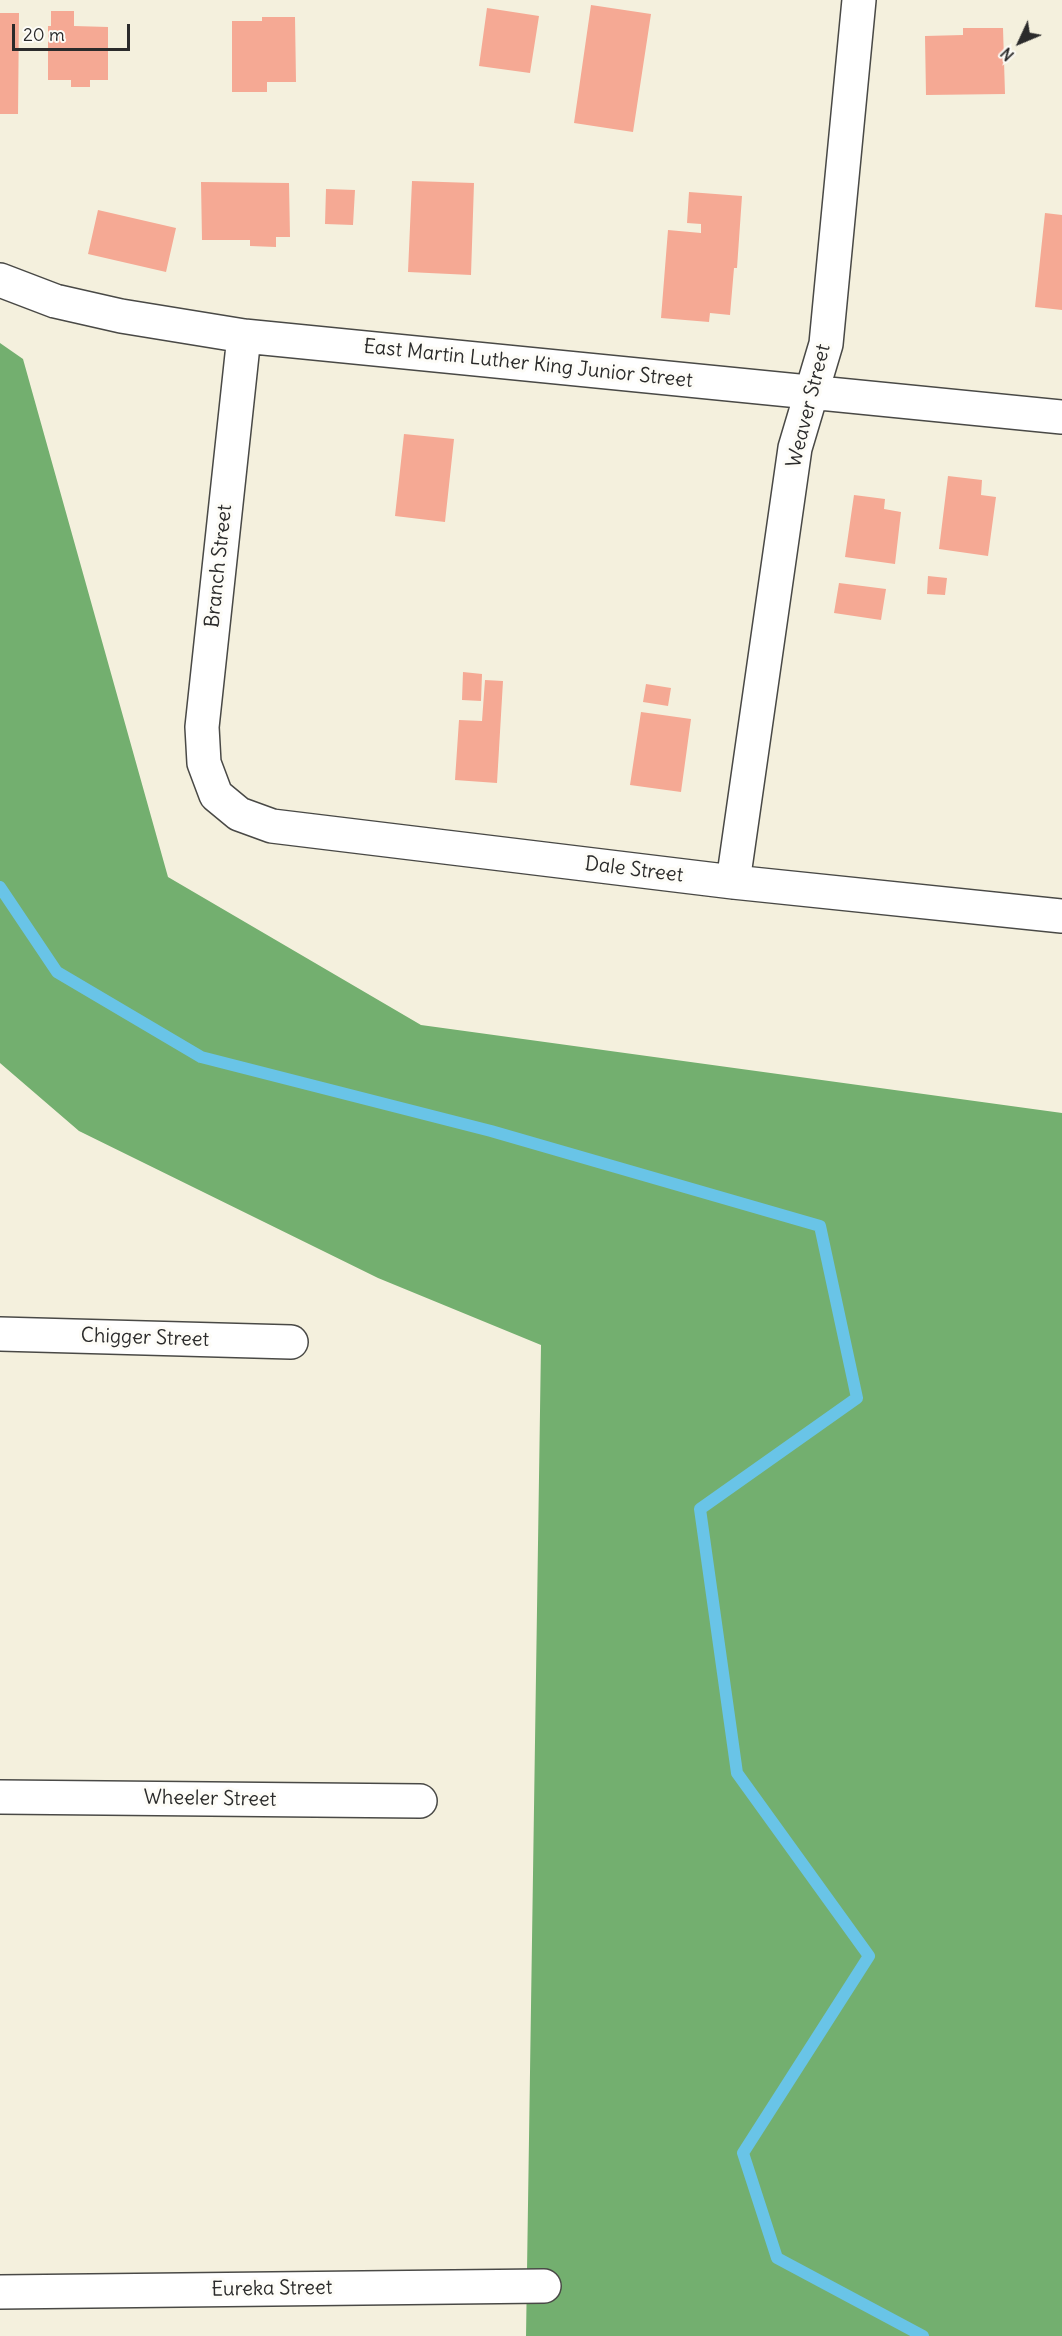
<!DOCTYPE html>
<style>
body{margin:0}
#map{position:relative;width:1062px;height:2336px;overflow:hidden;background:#f4f0dd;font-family:Delius,sans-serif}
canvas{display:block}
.north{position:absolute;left:990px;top:12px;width:60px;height:60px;-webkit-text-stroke:4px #fdfcf7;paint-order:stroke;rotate:226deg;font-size:16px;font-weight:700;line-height:24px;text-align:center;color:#2b2b2b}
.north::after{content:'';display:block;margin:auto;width:21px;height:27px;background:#2b2b2b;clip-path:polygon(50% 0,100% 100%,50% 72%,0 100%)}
.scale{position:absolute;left:12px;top:24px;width:118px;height:27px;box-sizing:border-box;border:3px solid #2b2b2b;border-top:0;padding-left:8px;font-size:18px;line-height:21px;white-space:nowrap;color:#2b2b2b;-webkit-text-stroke:4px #fdfcf7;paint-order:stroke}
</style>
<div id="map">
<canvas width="1062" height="2336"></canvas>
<div class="north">N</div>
<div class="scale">20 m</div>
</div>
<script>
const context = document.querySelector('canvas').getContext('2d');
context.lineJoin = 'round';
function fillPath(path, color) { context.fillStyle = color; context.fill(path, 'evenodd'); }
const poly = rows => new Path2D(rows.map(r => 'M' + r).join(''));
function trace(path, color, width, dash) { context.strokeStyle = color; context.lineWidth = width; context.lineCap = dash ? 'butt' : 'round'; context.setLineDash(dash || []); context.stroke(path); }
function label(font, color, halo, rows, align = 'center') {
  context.font = font + ' Delius,sans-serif'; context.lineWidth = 6; context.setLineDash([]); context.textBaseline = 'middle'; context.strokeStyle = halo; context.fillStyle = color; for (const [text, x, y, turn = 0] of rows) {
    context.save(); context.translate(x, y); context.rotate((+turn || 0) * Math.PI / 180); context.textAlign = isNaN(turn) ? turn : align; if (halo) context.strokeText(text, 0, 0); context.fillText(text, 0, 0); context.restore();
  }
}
fillPath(poly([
 [0,343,23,359,168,877,421,1025,1062,1113,1062,2336,526,2336,541,1345,378,1278,79,1131,0,1063]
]), '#73af6f');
trace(poly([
 [0,887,57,972,201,1057,491,1131,820,1226,857,1398,700,1509,737,1773,869,1956,743,2153,777,2258,923,2336]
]), '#69c4e7', 12);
fillPath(poly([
 [591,5,651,14,633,132,574,123],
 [487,8,539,16,530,73,479,66],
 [51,11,74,11,74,26,108,27,108,80,90,80,90,87,71,87,71,80,48,80,48,26,51,26],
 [0,13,19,13,18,114,0,114],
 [262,17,295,17,296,82,267,82,267,92,232,92,232,21,262,21],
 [963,28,1003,28,1005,94,926,95,925,36,963,35],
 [412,181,474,183,471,275,408,272],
 [201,182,289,183,290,237,276,237,276,247,250,246,250,240,202,240],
 [326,189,355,190,353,225,325,224],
 [689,192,742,196,737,268,734,268,730,315,710,313,709,322,661,318,668,230,701,233,701,224,687,223],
 [98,210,176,228,166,272,88,254],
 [1045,213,1062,215,1062,310,1035,307],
 [404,434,454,439,445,522,395,516],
 [948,476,982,480,981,495,996,497,988,556,939,549],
 [854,495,885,499,884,509,901,512,895,564,845,557],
 [928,576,947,578,945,595,927,594],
 [839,583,886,589,881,620,834,613],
 [463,672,482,674,481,701,462,700],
 [485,680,503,681,497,783,455,780,459,720,482,721],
 [646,684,671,688,668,706,643,702],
 [641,712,691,719,681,792,630,785]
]), '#f5a994');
const minor = poly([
 [0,280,55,301,121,316,244,336,1062,417],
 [244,336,202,727,204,763,216,795,239,814,272,826,733,882,1062,916],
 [733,882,795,448,826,344,859,0],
 [0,1334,291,1342],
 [0,1797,420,1801],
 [0,2292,544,2286]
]);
trace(minor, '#494946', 36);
trace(minor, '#fff', 33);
label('20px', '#2b2b2b', '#fdfcf7', [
 ["East Martin Luther King Junior Street",528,364,6],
 ["Weaver Street",809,406,-76],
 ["Branch Street",219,566,-84],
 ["Dale Street",634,870,7],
 ["Chigger Street",145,1338,2],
 ["Wheeler Street",210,1799,1],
 ["Eureka Street",272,2289,-1]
]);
</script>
